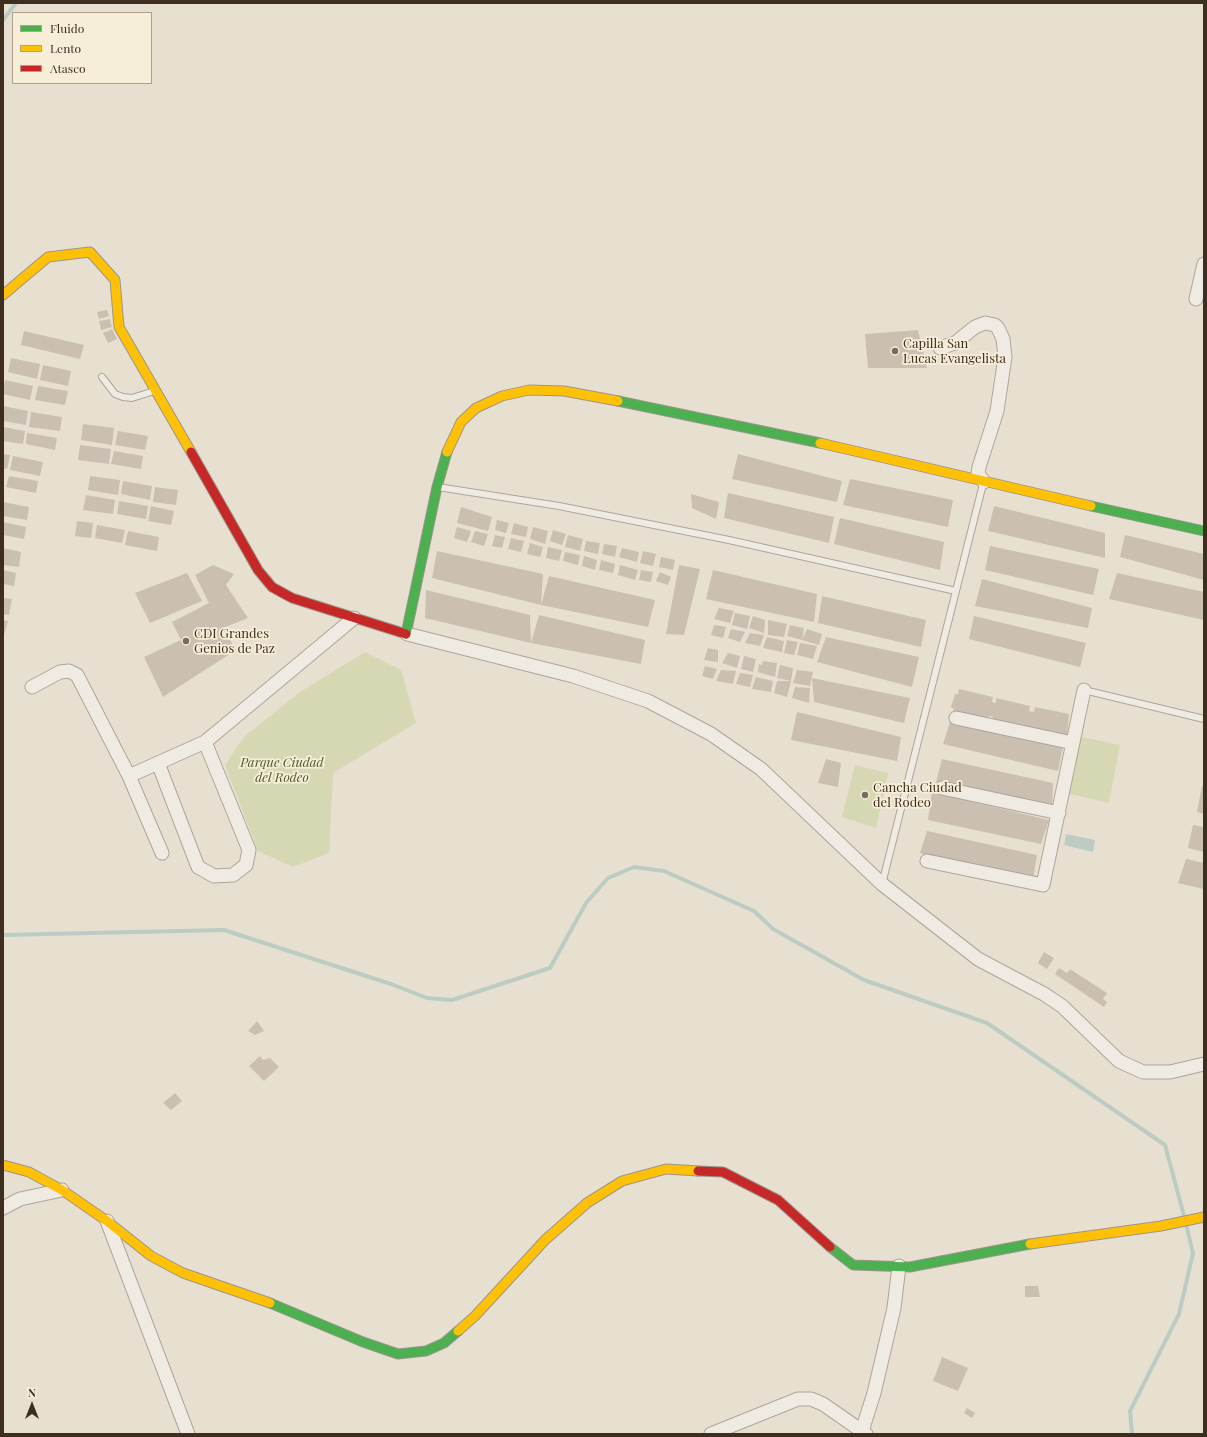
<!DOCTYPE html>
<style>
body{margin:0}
#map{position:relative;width:1207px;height:1437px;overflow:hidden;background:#e7e0d1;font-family:"Playfair Display",serif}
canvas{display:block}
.frame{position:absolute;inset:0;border:4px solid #3d2e20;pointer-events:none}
.legend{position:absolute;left:12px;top:12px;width:140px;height:72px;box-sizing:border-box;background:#f7eed8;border:1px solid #ada18e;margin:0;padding:5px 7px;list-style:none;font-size:12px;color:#3d2e20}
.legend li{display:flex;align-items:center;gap:8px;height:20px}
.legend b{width:20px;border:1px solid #ada18e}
.north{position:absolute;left:12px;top:1385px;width:40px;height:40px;-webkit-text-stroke:3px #f7eed8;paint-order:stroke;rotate:0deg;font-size:11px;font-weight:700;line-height:16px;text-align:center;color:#3d2e20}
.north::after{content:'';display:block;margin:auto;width:14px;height:18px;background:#3d2e20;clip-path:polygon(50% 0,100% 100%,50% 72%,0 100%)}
</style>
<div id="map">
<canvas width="1207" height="1437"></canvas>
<div class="frame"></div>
<ul class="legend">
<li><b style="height:5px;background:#4caf50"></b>Fluido</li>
<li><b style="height:5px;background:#ffc107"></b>Lento</li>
<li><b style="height:5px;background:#c62828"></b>Atasco</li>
</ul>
<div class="north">N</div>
</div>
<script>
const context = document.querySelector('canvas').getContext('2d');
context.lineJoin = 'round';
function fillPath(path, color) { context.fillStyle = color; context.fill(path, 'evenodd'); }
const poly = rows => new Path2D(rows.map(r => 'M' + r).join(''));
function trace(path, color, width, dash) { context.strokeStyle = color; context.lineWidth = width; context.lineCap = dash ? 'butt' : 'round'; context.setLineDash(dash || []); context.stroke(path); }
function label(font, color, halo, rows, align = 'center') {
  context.font = font + ' "Playfair Display",serif'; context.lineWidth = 3.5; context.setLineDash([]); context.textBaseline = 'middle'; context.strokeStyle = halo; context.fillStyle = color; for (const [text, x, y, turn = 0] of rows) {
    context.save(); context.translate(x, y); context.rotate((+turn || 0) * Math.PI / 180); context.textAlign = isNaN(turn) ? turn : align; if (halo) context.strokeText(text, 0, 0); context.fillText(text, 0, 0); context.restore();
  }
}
fillPath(poly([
 [365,652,401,670,416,723,333,773,329,853,293,867,258,851,225,765,243,738,300,692],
 [1078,736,1120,745,1109,803,1066,793],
 [855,765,888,773,876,828,842,817]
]), '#d6d7b3');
fillPath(poly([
 [1066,834,1095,840,1093,852,1064,845]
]), '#bcccc2');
trace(poly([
 [3,20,16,3],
 [3,935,224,930,391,984,427,998,452,1000,550,968,586,903,608,878,634,867,664,871,754,911,773,929,864,980,987,1023,1165,1145,1184,1216],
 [1132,1434,1130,1411,1179,1314,1193,1253,1186,1224]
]), '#bcccc2', 4);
fillPath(poly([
 [107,310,109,316,99,319,97,312],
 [110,319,112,327,101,330,99,321],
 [112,329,117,339,108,343,103,333],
 [918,330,927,368,868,368,865,334],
 [24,331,84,345,80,359,21,345],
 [11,358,40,364,37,379,8,372],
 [43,365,71,371,68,386,40,380],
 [5,380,33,386,30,400,3,394],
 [38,386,68,391,65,405,35,400],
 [3,406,28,411,26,425,3,421],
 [31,412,62,417,60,431,29,427],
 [83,424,114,428,112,445,81,440],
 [3,427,25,431,23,444,3,441],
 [118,431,148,436,145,450,115,445],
 [27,433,57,438,55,450,26,444],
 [80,445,111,449,109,464,78,460],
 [114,451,143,456,141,469,111,464],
 [3,454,10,455,7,469,3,468],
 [738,454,842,481,837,502,732,479],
 [13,456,43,462,40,476,10,470],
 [9,476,38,481,36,493,6,487],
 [90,476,120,480,118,495,88,490],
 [850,479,953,500,948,527,843,505],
 [123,481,152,486,150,500,121,494],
 [155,487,178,490,176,505,153,502],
 [728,493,834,517,829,543,724,518],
 [691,494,719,502,716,519,692,508],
 [86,495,115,500,113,514,83,510],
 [119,501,148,506,146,519,117,514],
 [3,502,29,507,27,520,3,516],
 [151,506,174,511,171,525,148,521],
 [994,506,1105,533,1105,558,988,531],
 [461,507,492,517,488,531,457,523],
 [840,518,944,542,940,570,834,544],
 [497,520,509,523,506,533,495,530],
 [77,521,93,523,91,538,75,536],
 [3,522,26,527,24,539,3,535],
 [514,523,528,527,526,537,511,534],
 [97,525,125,530,122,543,95,538],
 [457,527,471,531,467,542,454,538],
 [533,527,548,531,545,544,530,539],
 [553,530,566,534,562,545,550,541],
 [128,531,159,537,157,551,125,545],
 [475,531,488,534,484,546,471,542],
 [495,535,505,537,502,548,492,546],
 [568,535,583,539,580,551,565,547],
 [1125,535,1204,554,1204,580,1120,557],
 [511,538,524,541,521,552,508,549],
 [586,541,600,543,598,554,584,551],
 [530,543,543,547,540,557,527,554],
 [604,544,617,546,615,557,602,554],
 [990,546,1099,569,1093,595,985,570],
 [548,547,562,550,559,561,546,558],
 [3,548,21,552,19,567,3,565],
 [622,548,639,552,637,562,619,557],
 [437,551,543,574,541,605,432,578],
 [643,551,656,554,653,566,640,563],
 [565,552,580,555,578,565,563,561],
 [584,556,597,560,595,570,582,566],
 [661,557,675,560,673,570,659,567],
 [601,560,615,564,613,573,599,570],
 [213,565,234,574,226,585,248,618,223,628,236,650,163,697,144,657,181,640,172,622,209,603,195,575],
 [620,565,638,570,635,580,618,575],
 [679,565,700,569,684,635,666,634],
 [3,570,16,573,14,586,3,584],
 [641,570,653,572,651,582,639,580],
 [713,570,817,594,814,622,706,599],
 [660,572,671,577,668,585,656,581],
 [187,573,202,601,150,623,135,593],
 [1117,573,1204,592,1204,620,1109,599],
 [549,576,655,600,648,627,541,605],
 [982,579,1092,608,1088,628,975,606],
 [426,590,530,615,531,643,425,618],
 [822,596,926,620,921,647,818,623],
 [3,598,12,599,9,615,3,614],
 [719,608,734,611,730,623,714,619],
 [735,613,750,616,747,629,732,625],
 [539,615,645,640,641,664,531,643],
 [753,616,765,620,764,633,749,628],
 [974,616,1086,643,1080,667,969,639],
 [3,620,8,621,4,635,3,635],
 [768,620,787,624,784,637,768,635],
 [714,625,726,627,723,638,711,635],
 [790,625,804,628,802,640,787,636],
 [731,629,745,632,740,642,728,638],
 [807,629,822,634,819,645,802,640],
 [750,633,764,635,760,646,745,643],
 [767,637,784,641,782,652,763,648],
 [826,637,919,657,912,687,817,662],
 [787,640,798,642,794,655,784,653],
 [800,643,817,646,813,659,797,655],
 [708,648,718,650,718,662,704,660],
 [728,653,740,656,737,668,722,663],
 [744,656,756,659,753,672,741,669],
 [763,661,777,663,775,677,758,672,759,664,762,665],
 [780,665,793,668,791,681,787,697,774,693,777,681,791,681,777,678],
 [705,666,717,669,713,679,702,676],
 [721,670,736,671,733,684,716,681],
 [797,670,813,672,810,686,793,683],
 [740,673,753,675,750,687,736,684],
 [756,677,773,681,771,692,752,689],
 [812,678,910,698,904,723,814,702],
 [795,687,810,688,809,703,792,698],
 [959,689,993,697,992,702,996,703,996,698,1030,706,1029,711,1034,712,1035,707,1069,714,1067,735,1064,734,1063,739,1029,731,1031,727,991,722,993,717,989,716,988,721,953,714,954,709,951,707,955,694,958,694],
 [797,712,901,737,897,761,791,740],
 [951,719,1063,746,1058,771,943,744],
 [826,759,841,763,838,787,818,783],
 [942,759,1053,783,1052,809,936,782],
 [1202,786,1204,786,1204,814,1197,812],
 [932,792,1049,820,1041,844,928,820],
 [1193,825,1204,827,1204,852,1188,848],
 [927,831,1037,855,1033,880,920,853],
 [1186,859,1204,863,1204,889,1178,883],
 [1044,952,1054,958,1047,969,1038,963],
 [1059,968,1067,973,1070,969,1107,993,1103,999,1107,1002,1104,1007,1055,974],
 [257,1021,264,1031,255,1035,248,1031],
 [260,1056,263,1060,270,1058,279,1067,264,1081,249,1066],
 [175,1093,182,1101,171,1110,163,1103],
 [1025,1286,1038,1286,1040,1297,1025,1297],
 [942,1357,968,1368,958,1391,933,1381],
 [967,1408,975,1413,972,1418,964,1413]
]), '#cbbfb2');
const lane = poly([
 [102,377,115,394,123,397,132,398,154,391],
 [438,487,559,506,729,540,956,591],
 [1084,690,1204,719],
 [882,884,983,484]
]);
const street = poly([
 [1196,299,1204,264],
 [940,348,955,343,975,327,985,323,995,325,998,328,1003,339,1005,357,997,411,979,467,978,474,984,482],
 [407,634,573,676,648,701,711,734,761,769,882,884,978,959,1044,994,1062,1006,1119,1061,1143,1072,1170,1072,1204,1064],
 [32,687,60,672,69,671,77,675,129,776,205,742,354,618],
 [956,718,1073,743],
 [158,763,198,867,214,876,233,875,246,865,249,850,205,742],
 [129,776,162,853],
 [942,788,1059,813],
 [927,861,1043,885,1084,690],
 [3,1208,20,1199,62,1190],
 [107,1221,188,1434],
 [862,1431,874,1393,894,1308,899,1266],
 [711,1434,798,1399,811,1399,823,1404,866,1434]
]);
const fast = poly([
 [618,401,820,443],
 [1091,506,1204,531],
 [406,634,437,487,447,452],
 [830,1247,853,1265,910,1267,1030,1244],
 [270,1303,363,1342,398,1354,426,1351,444,1343,458,1331]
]);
const slow = poly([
 [3,295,48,257,90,252,115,280,119,327,191,452],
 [820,443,1091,506],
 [447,452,461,422,476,408,502,396,529,390,564,391,618,401],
 [3,1165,29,1172,62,1190,107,1221,151,1256,183,1273,270,1303],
 [1030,1244,1161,1226,1204,1217],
 [458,1331,475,1316,545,1240,587,1203,622,1181,666,1169,698,1171]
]);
const jam = poly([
 [191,452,258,570,272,587,292,598,406,634],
 [698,1171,723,1172,778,1200,830,1247]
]);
trace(lane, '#ada599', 8);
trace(street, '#ada599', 15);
trace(fast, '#9c958a', 11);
trace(slow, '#9c958a', 11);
trace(jam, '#9c958a', 11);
trace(lane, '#efebe3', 6);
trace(street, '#efebe3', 13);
trace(fast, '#4caf50', 9);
trace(slow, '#ffc107', 9);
trace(jam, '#c62828', 9);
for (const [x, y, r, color] of [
 [895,351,4,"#786c5e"],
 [186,641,4,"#786c5e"],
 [865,795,4,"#786c5e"]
]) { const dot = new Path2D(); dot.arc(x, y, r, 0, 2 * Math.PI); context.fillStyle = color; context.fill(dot); trace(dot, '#f7eed8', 1.5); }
label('13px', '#3d2e20', '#f7eed8', [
 ["Capilla San",903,344],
 ["Lucas Evangelista",903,359],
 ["CDI Grandes",194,634],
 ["Genios de Paz",194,649],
 ["Cancha Ciudad",873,788],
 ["del Rodeo",873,803]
], 'left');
label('italic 13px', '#4d5a26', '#f7eed8', [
 ["Parque Ciudad",282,763],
 ["del Rodeo",282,778]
]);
</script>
